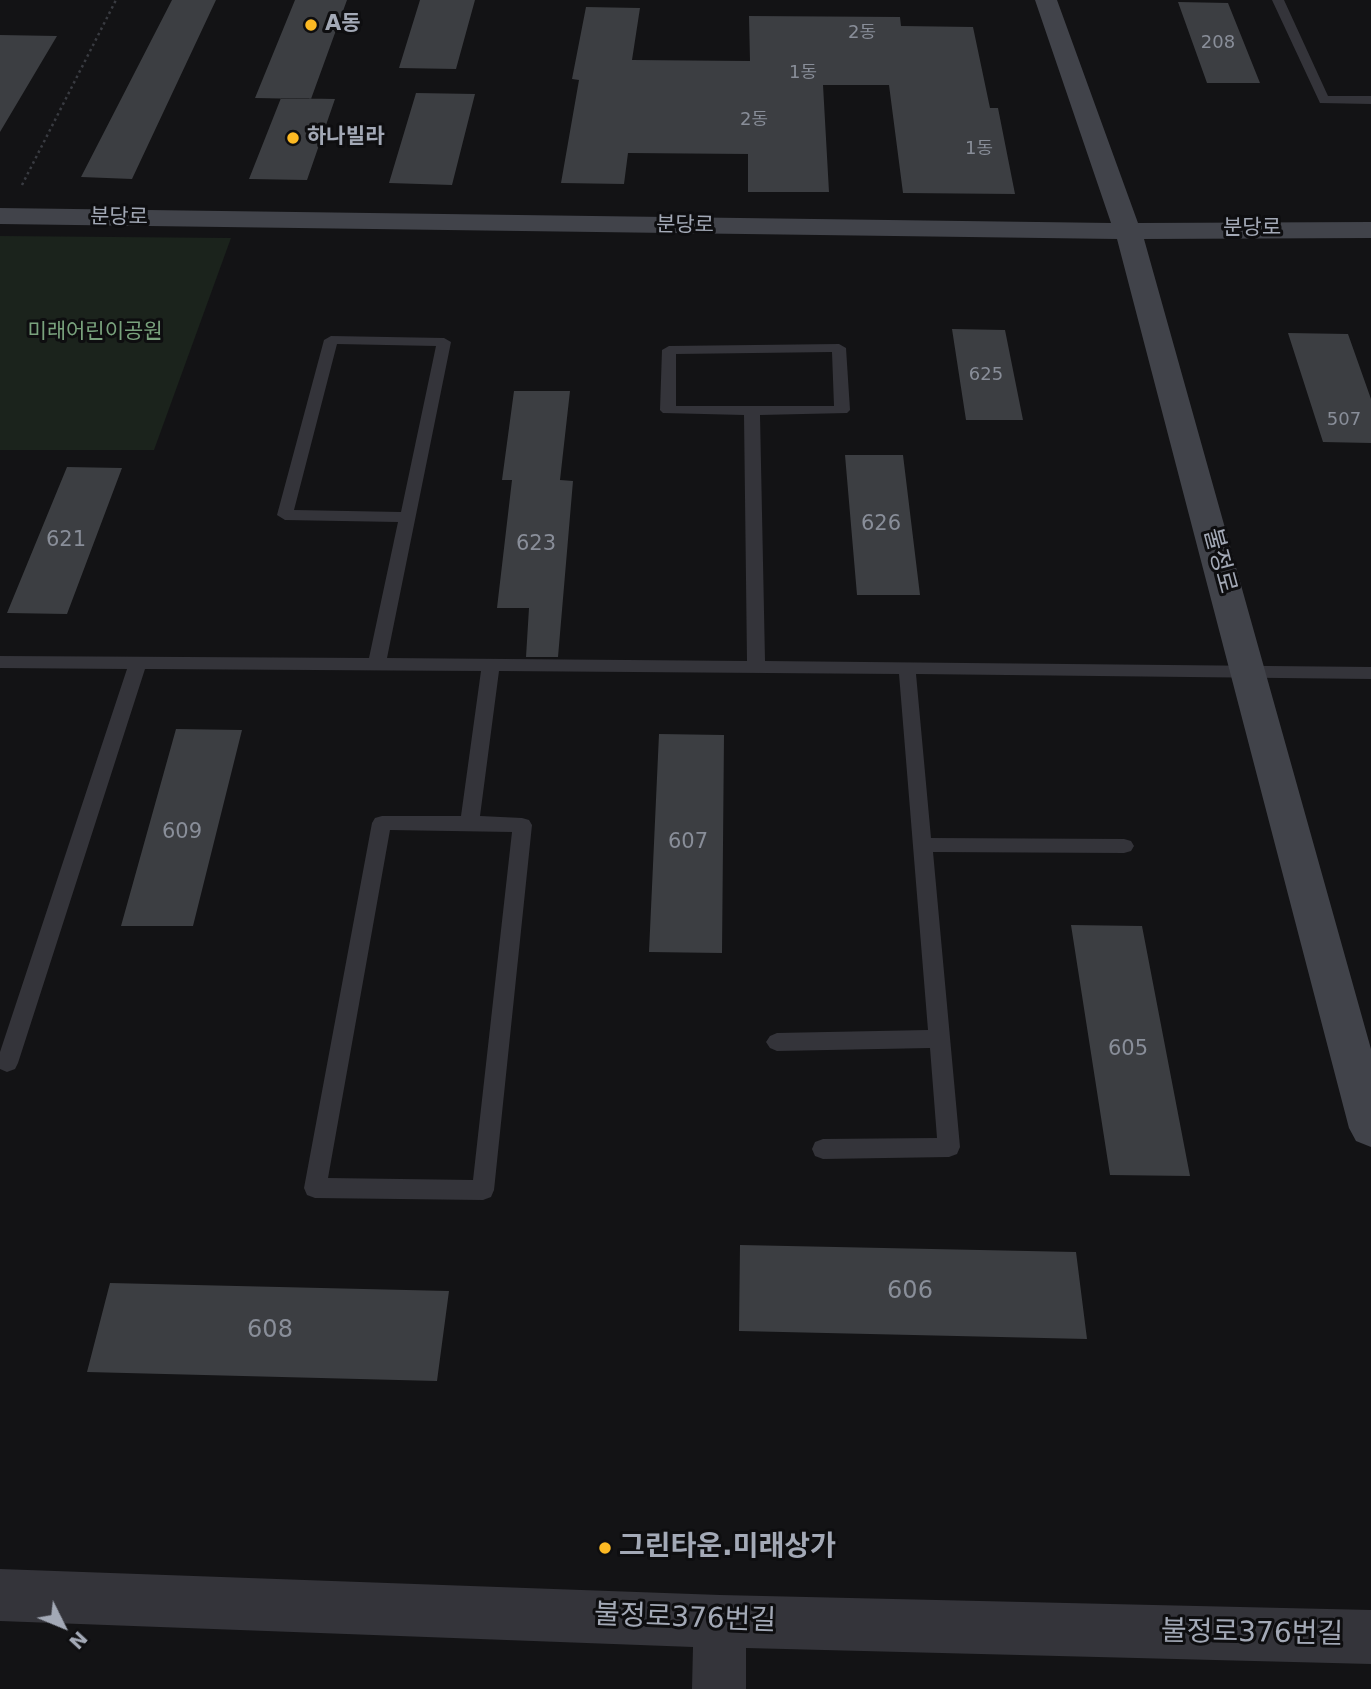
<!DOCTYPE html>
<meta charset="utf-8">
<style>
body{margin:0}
#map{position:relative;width:1371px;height:1689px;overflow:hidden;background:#131315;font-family:"DejaVu Sans",sans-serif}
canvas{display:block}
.north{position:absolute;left:28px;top:1591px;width:70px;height:70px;-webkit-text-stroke:5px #0e0e10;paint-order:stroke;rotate:133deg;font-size:19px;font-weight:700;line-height:28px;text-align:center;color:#a3a9b6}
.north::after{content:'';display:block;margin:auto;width:24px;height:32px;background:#a3a9b6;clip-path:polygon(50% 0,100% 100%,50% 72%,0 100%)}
</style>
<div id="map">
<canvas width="1371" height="1689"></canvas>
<div class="north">N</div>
</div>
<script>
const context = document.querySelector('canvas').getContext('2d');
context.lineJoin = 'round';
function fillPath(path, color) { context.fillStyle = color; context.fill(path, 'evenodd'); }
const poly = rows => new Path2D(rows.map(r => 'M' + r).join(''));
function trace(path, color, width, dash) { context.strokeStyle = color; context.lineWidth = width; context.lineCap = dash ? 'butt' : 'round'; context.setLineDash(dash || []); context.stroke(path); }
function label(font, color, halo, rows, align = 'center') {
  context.font = font + ' "DejaVu Sans","Noto Sans KR",sans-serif'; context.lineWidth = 6; context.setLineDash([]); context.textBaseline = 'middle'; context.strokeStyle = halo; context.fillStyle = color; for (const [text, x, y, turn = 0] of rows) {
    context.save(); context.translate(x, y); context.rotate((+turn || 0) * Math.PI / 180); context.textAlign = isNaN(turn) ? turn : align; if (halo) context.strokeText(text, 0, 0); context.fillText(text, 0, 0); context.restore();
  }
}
fillPath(poly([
 [0,236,231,238,154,450,0,450]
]), '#1b231c');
fillPath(poly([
 [172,0,216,0,132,179,81,177],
 [295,0,347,0,311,99,255,98],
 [420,0,475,0,456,69,399,68],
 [1178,2,1228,3,1260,83,1207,83],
 [586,7,640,8,632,60,750,61,749,16,900,17,901,26,973,27,990,108,998,108,1015,194,903,193,889,85,823,85,829,192,748,192,748,154,628,153,624,184,561,183,579,80,572,79],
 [0,35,57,36,0,132],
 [416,93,475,94,452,185,389,183],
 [281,98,335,99,307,180,249,179],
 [952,329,1005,330,1023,420,966,420],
 [1288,333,1348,334,1371,399,1371,443,1323,442],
 [514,391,570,391,560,480,573,481,558,657,526,657,529,608,497,608,512,480,502,480],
 [845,455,903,455,920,595,857,595],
 [67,467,122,468,67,614,7,613],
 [176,729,242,730,193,926,121,926],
 [659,734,724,735,722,953,649,952],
 [1071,925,1142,926,1190,1176,1110,1175],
 [740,1245,1076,1252,1087,1339,739,1331],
 [110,1283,449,1291,437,1381,87,1372]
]), '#3c3e42');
trace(poly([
 [22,185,116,0]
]), '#393b41', 2.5, [2.5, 3.5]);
fillPath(poly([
 [1272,0,1284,0,1328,96,1371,96,1371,104,1320,103,1272,0],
 [331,336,444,338,451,342,387,658,747,661,744,415,663,413,660,410,662,350,669,346,839,344,846,348,850,410,847,413,760,415,765,661,1371,667,1371,679,916,674,931,838,1124,839,1131,841,1134,846,1131,851,1124,853,933,852,960,1147,957,1154,949,1157,823,1159,815,1156,812,1149,815,1142,823,1139,937,1138,930,1048,777,1051,770,1048,766,1042,770,1036,777,1033,928,1030,899,674,499,671,480,816,522,818,529,820,532,825,494,1190,491,1197,483,1200,315,1198,307,1195,304,1188,372,823,375,818,382,816,461,816,481,671,145,669,18,1063,15,1069,7,1072,0,1069,0,1052,127,669,0,668,0,656,369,658,398,522,285,520,277,515,324,340,331,336],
 [337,344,436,346,401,512,294,510,337,344],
 [832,352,834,406,676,406,676,354,832,352],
 [390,830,512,832,473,1180,328,1178,390,830]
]), '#34343a');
fillPath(poly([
 [0,1569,720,1595,1371,1610,1371,1664,746,1648,746,1689,692,1689,693,1647,0,1621,0,1569]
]), '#34343a');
fillPath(poly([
 [1035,0,1057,0,1138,223,1371,222,1371,238,1144,239,1371,1049,1371,1147,1356,1141,1349,1128,1117,239,0,224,0,208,1111,223,1035,0]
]), '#41434a');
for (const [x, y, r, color] of [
 [311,25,7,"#fcb923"],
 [293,138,7,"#fcb923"],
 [605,1548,7,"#fcb923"]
]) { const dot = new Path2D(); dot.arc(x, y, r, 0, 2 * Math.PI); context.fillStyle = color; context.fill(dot); trace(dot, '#0e0e10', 2.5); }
label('18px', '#898e99', null, [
 ["2동",862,33],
 ["208",1218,43],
 ["1동",803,73],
 ["2동",754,120],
 ["1동",979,149],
 ["625",986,375],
 ["507",1344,420]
]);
label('bold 21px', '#a3a9b6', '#0e0e10', [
 ["A동",325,25],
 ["하나빌라",307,138]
], 'left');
label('21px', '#a3a9b6', '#0e0e10', [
 ["분당로",119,218,1],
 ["분당로",685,226,1],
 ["분당로",1252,229]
]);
label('21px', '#79a27d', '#0e0e10', [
 ["미래어린이공원",95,333]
]);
label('21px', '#898e99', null, [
 ["626",881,525],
 ["621",66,541],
 ["623",536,545],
 ["609",182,833],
 ["607",688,843],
 ["605",1128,1050]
]);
label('24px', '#a3a9b6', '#0e0e10', [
 ["불정로",1219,561,75]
]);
label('24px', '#898e99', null, [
 ["606",910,1292],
 ["608",270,1331]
]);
label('bold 28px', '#a3a9b6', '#0e0e10', [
 ["그린타운.미래상가",619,1548]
], 'left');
label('28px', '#a3a9b6', '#0e0e10', [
 ["불정로376번길",685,1619,2],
 ["불정로376번길",1252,1634,1]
]);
</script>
